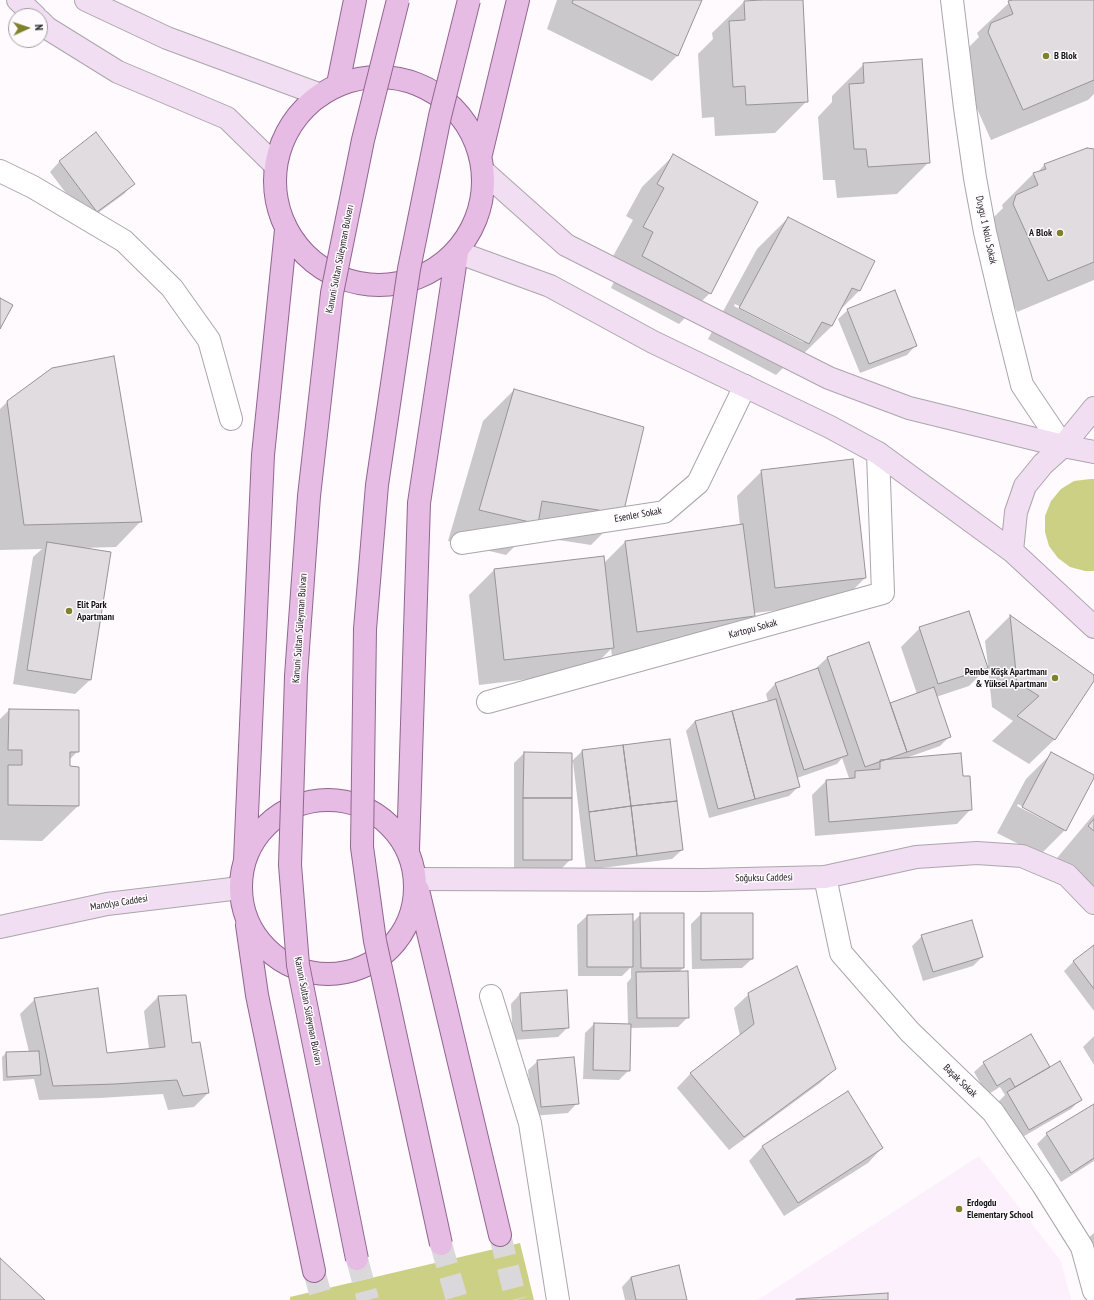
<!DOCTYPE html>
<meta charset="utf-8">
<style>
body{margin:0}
#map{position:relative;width:1094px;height:1300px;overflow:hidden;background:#fefafe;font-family:"PT Sans Narrow",sans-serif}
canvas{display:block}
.north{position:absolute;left:8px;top:8px;width:40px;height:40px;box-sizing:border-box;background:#fefafe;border:1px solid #a29fa2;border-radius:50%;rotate:87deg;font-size:11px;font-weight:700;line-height:16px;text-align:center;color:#171617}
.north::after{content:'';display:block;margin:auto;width:14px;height:18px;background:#80812b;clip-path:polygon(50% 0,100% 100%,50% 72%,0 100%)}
</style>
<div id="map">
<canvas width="1094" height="1300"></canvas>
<div class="north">N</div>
</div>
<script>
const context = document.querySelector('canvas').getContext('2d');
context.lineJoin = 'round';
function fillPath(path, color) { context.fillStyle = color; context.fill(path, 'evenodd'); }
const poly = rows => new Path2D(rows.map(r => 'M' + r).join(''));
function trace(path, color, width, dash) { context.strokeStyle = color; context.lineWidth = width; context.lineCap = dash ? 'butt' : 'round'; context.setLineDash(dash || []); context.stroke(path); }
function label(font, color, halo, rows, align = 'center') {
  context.font = font + ' "PT Sans Narrow",sans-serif'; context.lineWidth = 3; context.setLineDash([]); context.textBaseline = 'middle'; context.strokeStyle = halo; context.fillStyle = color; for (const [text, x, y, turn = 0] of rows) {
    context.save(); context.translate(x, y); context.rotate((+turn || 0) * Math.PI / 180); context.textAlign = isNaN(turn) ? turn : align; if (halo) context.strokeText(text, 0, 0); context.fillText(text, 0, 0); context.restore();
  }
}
fillPath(poly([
 [979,1156,1061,1261,1071,1300,758,1300]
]), '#fbf0fb');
fillPath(poly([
 [1090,479,1094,479,1094,571,1085,571,1070,567,1058,558,1049,546,1045,532,1045,516,1051,501,1061,489,1074,481],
 [520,1243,534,1300,290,1300,290,1297]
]), '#ccd085');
fillPath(poly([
 [557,0,701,0,677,56,652,81,547,29],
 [780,0,802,0,807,101,775,133,715,136,714,117,702,118,698,54,713,39,712,33,744,2],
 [1012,0,1094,0,1094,94,1088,100,991,140,957,64,960,56,979,37,977,33],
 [864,64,929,162,897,194,837,198,835,180,823,180,818,117,832,102,832,96],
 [96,134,133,184,124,194,87,221,50,172,59,162],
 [1094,150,1094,280,1017,312,982,236,984,227,1003,208,1002,205,1034,173,1037,173,1045,164],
 [673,156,710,293,679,324,611,288,622,264,612,258,633,220,626,216,642,187],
 [788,218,874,261,859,291,840,310,832,326,800,357,796,355,776,375,708,339,757,249],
 [735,304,804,341,803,342,734,306],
 [848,310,916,345,907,355,860,373,838,319],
 [514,390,622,514,591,545,526,535,506,555,448,541,483,421],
 [7,402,141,521,116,547,82,548,90,680,75,694,13,684,33,557,42,549,0,550,0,409],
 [762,471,865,578,840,603,754,613,754,615,729,641,612,657,611,649,588,672,479,685,469,595,494,570,604,563,625,542,740,526,737,496],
 [1010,616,1094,676,1094,679,1055,739,1029,764,992,741,1013,721,992,707,988,667,969,686,936,697,950,736,940,746,906,758,962,777,971,809,957,824,815,836,812,795,826,781,848,779,849,778,842,758,837,764,797,778,799,786,789,796,709,818,686,731,695,721,768,702,766,694,775,684,814,670,827,658,868,643,889,705,917,694,901,647,920,628,987,667,988,666,985,641],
 [9,710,78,751,69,760,69,767,78,806,42,841,0,840,0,719],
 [669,740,682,850,672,859,586,870,573,762,571,762,582,751],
 [524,753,571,859,561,869,514,869,514,763],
 [1051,754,1065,830,1040,855,997,833,1026,779],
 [1018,804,1058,825,1058,827,1017,806],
 [1094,814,1094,889,1057,858],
 [641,914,683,968,678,973,688,1017,678,1027,630,1028,629,1070,619,1080,583,1079,585,1033,594,1024,628,1025,627,983,631,978,631,967,622,976,578,976,577,925,587,916,632,915,632,923],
 [701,914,752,914,752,959,742,968,692,969,691,924],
 [922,936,982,957,973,966,923,981,912,946],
 [1094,946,1094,1011,1064,971,1073,962],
 [520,994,568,1027,558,1037,513,1040,511,1004],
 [749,994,835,1069,820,1083,729,1150,677,1088,691,1073,740,1036,734,1008],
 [158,997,191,1044,208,1093,194,1107,168,1110,163,1094,100,1098,39,1100,34,1079,3,1081,2,1057,6,1053,29,1052,20,1014,35,999,106,1054,149,1049,144,1011],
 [1094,1036,1094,1065,1083,1047],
 [538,1061,577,1103,568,1113,532,1116,528,1070],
 [984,1063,1049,1068,1080,1100,1071,1109,1019,1139,998,1102,1005,1095,1000,1087,987,1095,974,1072],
 [1094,1105,1094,1161,1061,1182,1037,1144,1047,1134],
 [763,1146,882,1148,868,1163,784,1216,749,1161],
 [1094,1233,1094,1250,1087,1239],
 [631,1277,686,1300,625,1300,622,1287]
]), '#0003');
const building = poly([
 [573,0,702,0,678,56,572,3,573,0],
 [761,0,803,0,808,102,746,105,745,86,733,87,729,21,745,20,744,1,761,0],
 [1012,0,1094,0,1094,80,1023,110,988,32,991,23,1013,14,1008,1,1012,0],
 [922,59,930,163,868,167,866,149,854,149,849,84,864,83,863,63,922,59],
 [96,132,135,184,97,212,59,161,96,132],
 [1087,148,1094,149,1094,262,1048,281,1013,204,1016,195,1038,185,1033,173,1046,169,1044,164,1087,148],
 [673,154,758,202,711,294,642,256,653,232,643,227,664,188,657,184,673,154],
 [788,217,875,261,860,291,852,288,832,326,822,322,809,344,739,308,788,217],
 [895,290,917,346,869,364,847,309,895,290],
 [0,298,13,305,0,329,0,298],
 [114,356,142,522,24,525,7,401,52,368,114,356],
 [514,389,644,427,623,514,542,501,538,524,479,510,514,389],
 [853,459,866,578,775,588,761,470,853,459],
 [743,524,755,616,637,632,625,541,743,524],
 [47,542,111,552,91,680,27,670,47,542],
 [604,556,614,648,504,660,494,569,604,556],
 [969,611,988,668,938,684,919,627,969,611],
 [1010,615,1094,675,1094,681,1055,740,1017,716,1039,696,1017,682,1010,615],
 [869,642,907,752,865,767,827,657,869,642],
 [818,668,848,755,804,770,775,683,818,668],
 [934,687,951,737,907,752,890,703,934,687],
 [776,699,800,787,755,799,732,711,776,699],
 [9,709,79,710,79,752,70,752,70,766,79,767,79,806,8,805,8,765,22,765,22,750,8,750,9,709],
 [732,711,755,799,718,809,695,721,732,711],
 [670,739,677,801,631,806,623,745,670,739],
 [623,745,631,806,589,812,582,750,623,745],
 [524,752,572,753,572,798,523,798,524,752],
 [1051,752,1094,775,1094,778,1066,831,1022,807,1051,752],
 [961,753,963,776,970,776,972,810,829,822,826,780,855,778,855,771,880,769,880,760,961,753],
 [523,798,572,798,572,860,523,860,523,798],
 [677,801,683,850,637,856,631,806,677,801],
 [631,806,637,856,595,861,589,812,631,806],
 [1094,819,1094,831,1088,826,1094,819],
 [640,913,684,913,684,968,641,968,640,913],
 [701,913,753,913,753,959,701,960,701,913],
 [633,914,633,967,587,967,587,915,633,914],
 [972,920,983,957,933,972,921,935,972,920],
 [1094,945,1094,989,1073,961,1094,945],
 [797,966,836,1069,744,1137,690,1073,754,1024,748,993,797,966],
 [688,971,689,1018,637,1018,636,972,688,971],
 [98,988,107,1053,165,1047,158,996,186,995,192,1043,200,1042,209,1093,183,1096,177,1080,115,1084,53,1086,34,998,98,988],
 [567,990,569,1028,522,1031,520,993,567,990],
 [594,1023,631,1024,630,1071,593,1070,594,1023],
 [1031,1034,1050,1067,1015,1087,1010,1078,997,1086,983,1062,1031,1034],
 [39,1051,41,1075,7,1077,6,1052,39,1051],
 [574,1057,579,1104,541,1107,537,1060,574,1057],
 [1060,1061,1082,1100,1029,1130,1007,1092,1060,1061],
 [848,1091,883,1148,798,1203,762,1146,848,1091],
 [1094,1104,1094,1158,1071,1173,1046,1133,1094,1104],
 [0,1258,45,1300,0,1300,0,1258],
 [679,1265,687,1300,636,1300,631,1277,679,1265],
 [888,1293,888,1300,796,1300,796,1299,888,1293]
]);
fillPath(building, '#e1dce0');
trace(building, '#979397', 1);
trace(poly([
 [500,1235,516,1300],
 [314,1271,322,1300]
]), '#dbd8db', 22, [22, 11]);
trace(poly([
 [441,1244,457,1300],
 [357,1259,368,1300]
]), '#dbd8db', 22, [22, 11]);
const street = poly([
 [952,0,965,108,975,178,985,232,1004,313,1022,385,1063,446],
 [0,171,33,187,124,241,172,288,209,340,231,419],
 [462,543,664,512,698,483,745,386],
 [488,702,883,593,878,453],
 [825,877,841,953,910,1032,993,1112,1043,1185,1082,1247,1094,1291],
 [491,996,530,1123,558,1300]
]);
const secondary = poly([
 [18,0,35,16],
 [86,0,167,38,321,95],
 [40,21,47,28,118,72,227,118,275,165],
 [483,171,566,245,829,378,909,408,1063,446,1094,452],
 [457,252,550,286,653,342,830,427,878,453,1012,551,1094,627],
 [1012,551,1016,512,1025,486,1043,464,1063,446,1094,408],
 [416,879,704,880,825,877,916,857,977,853,1022,856,1067,875,1094,903],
 [0,927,107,904,240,888]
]);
const primary = poly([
 '275 181a104 104 0 1 1 208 0a104 104 0 1 1-208 0Z',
 [338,84,355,0],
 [481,154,518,0],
 '241 887a87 87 0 1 1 174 0a87 87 0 1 1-174 0Z',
 [408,850,419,503,457,252],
 [245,859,263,455,286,230],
 [418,890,500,1235],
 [247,925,257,995,314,1271]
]);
trace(street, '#aaa6aa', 24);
trace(secondary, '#aaa6aa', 24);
trace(primary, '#926591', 24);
trace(street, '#fff', 22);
trace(secondary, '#f2def2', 22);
trace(primary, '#e6bce4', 22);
const primaryBridge = poly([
 [441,1244,375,941,362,847,365,629,377,485,409,269,440,116,469,0],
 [357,1259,298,965,290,865,296,676,309,496,332,293,363,140,398,0]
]);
trace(primaryBridge, '#926591', 24, []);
trace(primaryBridge, '#e6bce4', 22);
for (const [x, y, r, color] of [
 [1046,56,4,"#80812b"],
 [1060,233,4,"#80812b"],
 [69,611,4,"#80812b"],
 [1055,678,4,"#80812b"],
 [959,1209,4,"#80812b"]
]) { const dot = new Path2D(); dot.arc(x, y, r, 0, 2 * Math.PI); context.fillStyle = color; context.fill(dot); trace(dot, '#fefafe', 1.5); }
label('bold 10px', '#171617', '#fefafe', [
 ["B Blok",1054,56],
 ["A Blok",1052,233,"right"],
 ["Elit Park",77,605],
 ["Apartmanı",77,617],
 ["Pembe Köşk Apartmanı",1047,672,"right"],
 ["& Yüksel Apartmanı",1047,684,"right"],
 ["Erdogdu",967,1203],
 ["Elementary School",967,1215]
], 'left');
label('10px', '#171617', '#fefafe', [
 ["Duygu 1 Nolu Sokak",986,230,78],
 ["Kanuni Sultan Süleyman Bulvarı",340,259,-79],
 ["Esenler Sokak",638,515,-10],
 ["Kanuni Sultan Süleyman Bulvarı",300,628,-86],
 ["Kartopu Sokak",753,629,-15],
 ["Soğuksu Caddesi",764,878,-1],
 ["Manolya Caddesi",119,903,-9],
 ["Kanuni Sultan Süleyman Bulvarı",308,1011,79],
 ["Başak Sokak",960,1081,44]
]);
</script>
